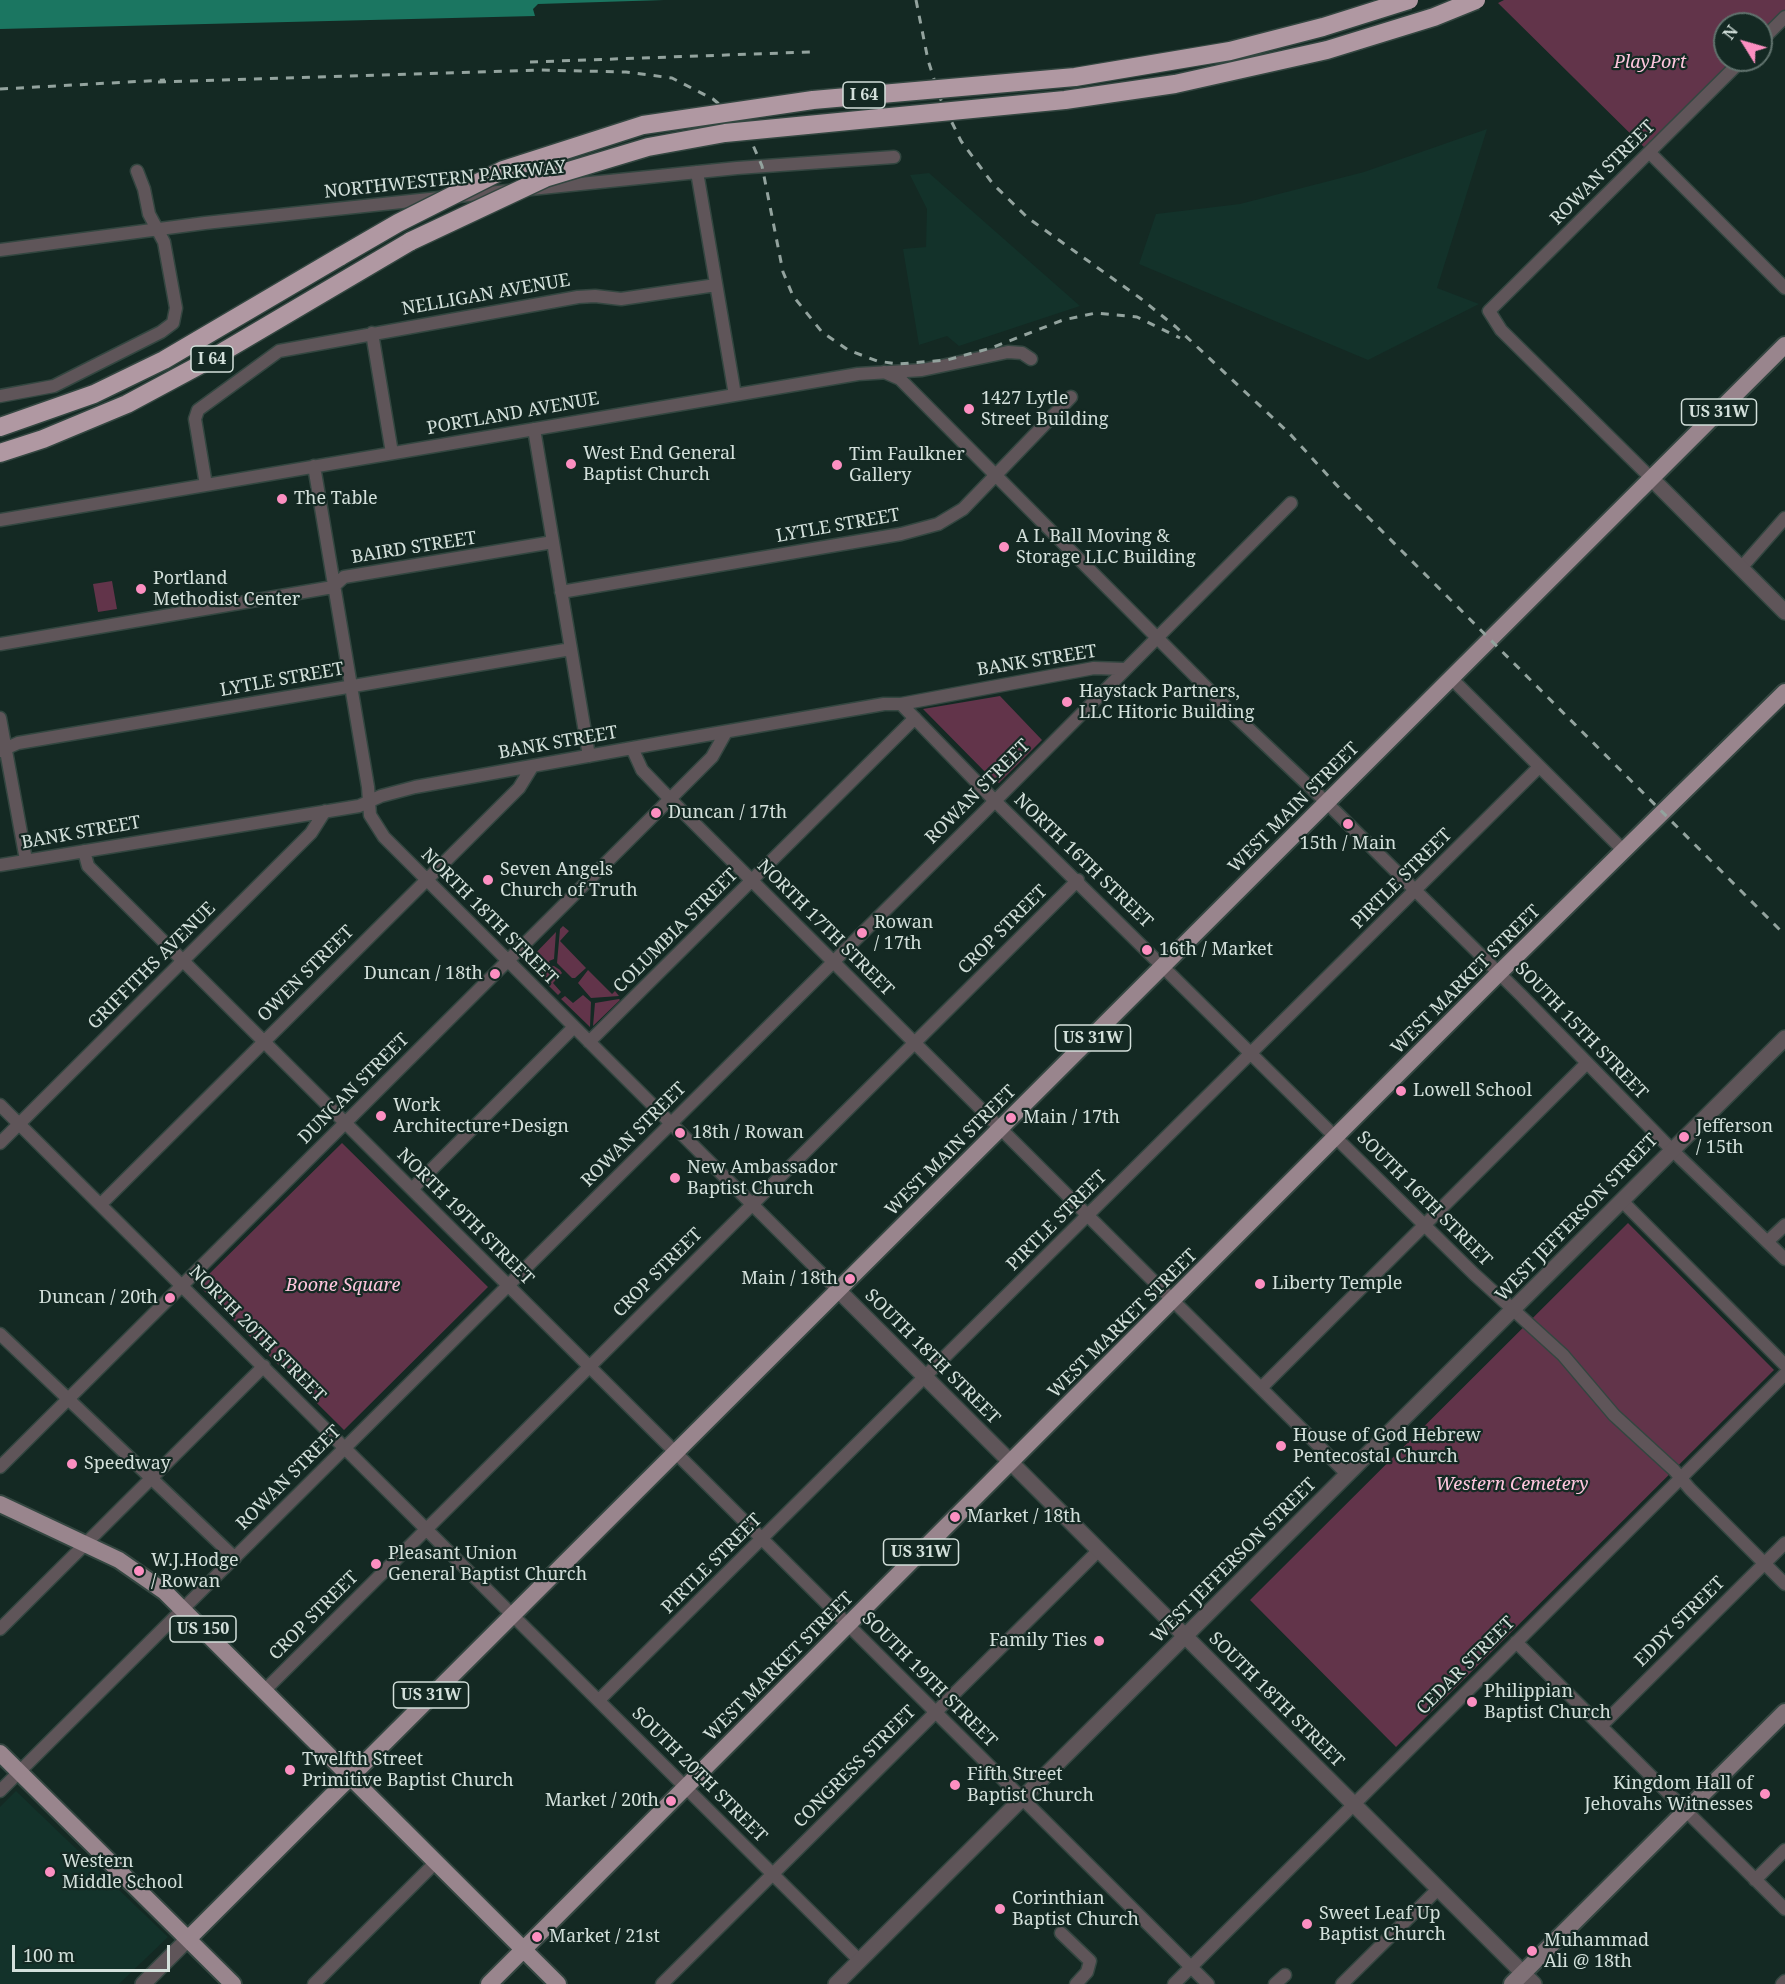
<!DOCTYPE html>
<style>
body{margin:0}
#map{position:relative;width:1785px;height:1984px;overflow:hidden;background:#142923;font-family:"Noto Serif",serif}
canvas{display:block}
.north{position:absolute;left:1713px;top:12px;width:60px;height:60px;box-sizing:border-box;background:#142923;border:2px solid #60726d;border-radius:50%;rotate:307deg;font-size:16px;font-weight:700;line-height:24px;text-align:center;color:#d3e0db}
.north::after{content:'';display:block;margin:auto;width:21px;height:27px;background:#fc8fc1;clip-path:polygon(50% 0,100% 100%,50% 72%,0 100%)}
.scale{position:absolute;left:12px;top:1945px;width:158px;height:27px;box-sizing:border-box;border:3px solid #d3e0db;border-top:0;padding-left:8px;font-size:18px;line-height:21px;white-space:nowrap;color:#d3e0db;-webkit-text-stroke:4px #142923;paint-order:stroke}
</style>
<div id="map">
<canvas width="1785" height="1984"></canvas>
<div class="north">N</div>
<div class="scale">100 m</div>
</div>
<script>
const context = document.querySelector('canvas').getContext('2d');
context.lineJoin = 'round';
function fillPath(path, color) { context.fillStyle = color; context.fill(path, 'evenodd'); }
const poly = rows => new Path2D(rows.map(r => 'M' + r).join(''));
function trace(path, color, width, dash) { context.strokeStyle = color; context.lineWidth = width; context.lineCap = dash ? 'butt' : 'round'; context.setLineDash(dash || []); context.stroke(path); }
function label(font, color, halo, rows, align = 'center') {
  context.font = font + ' "Noto Serif",serif'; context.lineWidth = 4.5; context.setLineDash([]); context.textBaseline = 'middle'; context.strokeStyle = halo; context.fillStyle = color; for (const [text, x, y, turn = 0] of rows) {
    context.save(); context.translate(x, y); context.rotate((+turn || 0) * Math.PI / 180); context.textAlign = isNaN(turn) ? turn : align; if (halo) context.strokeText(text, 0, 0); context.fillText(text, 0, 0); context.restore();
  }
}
fillPath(poly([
 [1487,129,1437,288,1479,304,1368,360,1139,264,1156,214,1240,204,1364,172],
 [929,173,1080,306,959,346,947,336,919,345,903,249,926,247,927,209,910,175],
 [16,1791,168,1937,119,1984,0,1984,0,1807]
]), '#13322a');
fillPath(poly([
 [1504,0,1785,0,1785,18,1761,42,1761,24,1725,24,1725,60,1743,60,1650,153,1498,3],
 [112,581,117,609,98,612,93,584],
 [1000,696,1042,740,999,783,994,781,923,709],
 [563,926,569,931,560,941,586,968,575,978,572,978,557,963,560,929],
 [556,932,554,959,549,961,550,963,528,961],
 [530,964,554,966,560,970,562,973,553,983,561,992,558,995,530,967],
 [588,970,612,994,615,991,619,996,591,998,578,983],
 [583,995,591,1002,590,1027,561,999,565,996,573,1003],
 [619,999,620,1000,593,1026,595,1003],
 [342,1143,488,1287,344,1430,200,1287,204,1279],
 [1628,1223,1774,1370,1396,1747,1250,1600]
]), '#62344a');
fillPath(poly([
 [0,0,664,0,538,4,533,9,535,16,0,29]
]), '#1b7661');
const minor = poly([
 [1761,41,1785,17],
 [1650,153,1785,288],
 [697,172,735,395],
 [531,189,737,168,894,157],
 [459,196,508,191],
 [0,250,205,223,439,198],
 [372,333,392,453],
 [884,372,900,379,1229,710,1326,802,1521,995,1671,1149,1785,1259],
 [0,396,54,386,161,332,173,323,176,308,164,242,149,214,144,189,137,171],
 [534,429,589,756],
 [314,466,368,787,370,815,384,837,838,1290],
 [1652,479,1501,330,1489,311,1742,60],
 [206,485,195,419,198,410,279,351,578,297,595,296,621,299,716,285],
 [0,520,858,374,922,370,1008,352,1022,353,1031,359],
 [1741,568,1785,518],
 [561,592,901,534,938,524,963,509,1071,397],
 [0,644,333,587,344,577,553,542],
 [1452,679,1624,851],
 [901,704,995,801,1474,1274,1563,1355,1614,1415,1674,1470,1690,1489,1785,1584],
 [0,718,26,860],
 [632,748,642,770,670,799,1348,1475],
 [0,751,18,743,571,649],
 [84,851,88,866,103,881,1208,1984],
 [0,865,359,806,381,796,415,787,660,743,884,704,901,704,1094,668,1124,669],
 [589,1042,915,718],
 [0,1105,860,1961],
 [0,1143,311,833,325,811],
 [412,1189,574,1027],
 [1623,1202,1785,1365],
 [101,1204,519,788,532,767],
 [1768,1241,1785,1225],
 [0,1334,235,1558],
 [1261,1388,1587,1063],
 [0,1467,670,799,712,757,726,732],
 [0,1629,264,1366],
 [1516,1642,1785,1909],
 [264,1691,1078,880],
 [599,1700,1539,767],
 [1601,1726,1785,1543],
 [0,1791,981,815,1291,503],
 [1755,1880,1785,1850],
 [1061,1933,1090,1961,1087,1972,1076,1984],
 [314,1984,436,1862],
 [662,1984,1099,1550],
 [1174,1984,1785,1374],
 [1275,1984,1285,1975],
 [1342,1984,1439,1888],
 [1782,1984,1785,1981]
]);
const tertiary = poly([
 [1652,479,1785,612],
 [838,1290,1534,1984],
 [143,1984,188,1939],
 [836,1984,1785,1038]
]);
const secondary = poly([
 [1512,1984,1785,1712]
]);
const primary = poly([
 [0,1504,119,1560,165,1592,558,1984],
 [0,1753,233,1984],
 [188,1939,1785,345],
 [489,1984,1499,973,1785,692]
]);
const motorway = poly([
 [0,427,94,394,164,360,341,256],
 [0,453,43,439,127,404,209,360,411,241]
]);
trace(minor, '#334640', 15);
trace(tertiary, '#334640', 18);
trace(secondary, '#334640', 20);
trace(primary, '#334640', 20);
trace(motorway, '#334640', 21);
trace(minor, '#5f5559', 12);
trace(tertiary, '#5f5559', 15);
trace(secondary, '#7f7076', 16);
trace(primary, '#99858d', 16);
trace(motorway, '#b098a2', 18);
trace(poly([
 [916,0,928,60,940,98,961,141,993,184,1028,218,1140,298,1176,327,1290,434,1342,491,1785,935],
 [530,62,810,52],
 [158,82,538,70,626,72,672,78,713,99,733,116,749,136,762,166,783,272,793,296,822,332,848,350,877,361,898,364,947,360,991,348,1063,320,1096,313,1137,317,1180,338],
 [0,89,165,80]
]), '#93a39e', 3, [8, 8]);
const motorwayBridge = poly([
 [411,241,545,178,648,147,725,133,1065,100,1175,84,1327,50,1434,17,1476,0],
 [341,256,398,223,503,170,643,125,813,100,1075,77,1230,51,1323,27,1409,0]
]);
trace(motorwayBridge, '#334640', 21, []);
trace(motorwayBridge, '#b098a2', 18);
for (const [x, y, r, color] of [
 [969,409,6,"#fc8fc1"],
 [571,464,6,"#fc8fc1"],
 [837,465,6,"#fc8fc1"],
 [282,499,6,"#fc8fc1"],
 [1004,547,6,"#fc8fc1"],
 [141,589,6,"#fc8fc1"],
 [1067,702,6,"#fc8fc1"],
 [656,813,6,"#fc8fc1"],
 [1348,824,6,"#fc8fc1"],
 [488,880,6,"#fc8fc1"],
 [862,933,6,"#fc8fc1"],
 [1147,950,6,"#fc8fc1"],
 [495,974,6,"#fc8fc1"],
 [1401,1091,6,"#fc8fc1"],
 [381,1116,6,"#fc8fc1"],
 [1011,1118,6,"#fc8fc1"],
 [680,1133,6,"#fc8fc1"],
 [1684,1137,6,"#fc8fc1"],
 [675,1178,6,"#fc8fc1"],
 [850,1279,6,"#fc8fc1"],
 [1260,1284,6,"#fc8fc1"],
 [170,1298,6,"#fc8fc1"],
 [1281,1446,6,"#fc8fc1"],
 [72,1464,6,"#fc8fc1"],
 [955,1517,6,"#fc8fc1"],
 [376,1564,6,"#fc8fc1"],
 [139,1571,6,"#fc8fc1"],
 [1099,1641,6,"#fc8fc1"],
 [1472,1702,6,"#fc8fc1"],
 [290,1770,6,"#fc8fc1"],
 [955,1785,6,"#fc8fc1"],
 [1765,1794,6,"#fc8fc1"],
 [671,1801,6,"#fc8fc1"],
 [50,1872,6,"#fc8fc1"],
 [1000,1909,6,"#fc8fc1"],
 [1307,1924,6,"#fc8fc1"],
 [537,1937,6,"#fc8fc1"],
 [1532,1951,6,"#fc8fc1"]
]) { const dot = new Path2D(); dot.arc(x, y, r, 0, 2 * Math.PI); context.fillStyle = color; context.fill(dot); trace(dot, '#142923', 2); }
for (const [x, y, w] of [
 [864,95,42],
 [212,359,42],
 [1719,412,75],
 [1093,1038,75],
 [921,1552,75],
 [203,1629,66],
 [431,1695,75]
]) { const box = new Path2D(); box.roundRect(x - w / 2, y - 13, w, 26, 4.5); context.fillStyle = '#142923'; context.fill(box); trace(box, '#d3e0db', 1.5); }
label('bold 16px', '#d3e0db', null, [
 ["I 64",864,95],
 ["I 64",212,359],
 ["US 31W",1719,412],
 ["US 31W",1093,1038],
 ["US 31W",921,1552],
 ["US 150",203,1629],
 ["US 31W",431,1695]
]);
label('italic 18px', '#fec5dd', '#142923', [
 ["PlayPort",1650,63],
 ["Boone Square",343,1286],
 ["Western Cemetery",1512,1485]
]);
label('18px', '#d3e0db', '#142923', [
 ["ROWAN STREET",1603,173,-45],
 ["NORTHWESTERN PARKWAY",445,180,-6],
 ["NELLIGAN AVENUE",486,295,-10],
 ["PORTLAND AVENUE",513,414,-10],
 ["LYTLE STREET",838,526,-10],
 ["BAIRD STREET",414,548,-9],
 ["BANK STREET",1037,661,-9],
 ["LYTLE STREET",282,680,-10],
 ["BANK STREET",558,743,-10],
 ["ROWAN STREET",978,792,-45],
 ["WEST MAIN STREET",1294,808,-45],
 ["BANK STREET",81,833,-10],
 ["NORTH 16TH STREET",1083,861,44],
 ["PIRTLE STREET",1402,879,-45],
 ["NORTH 18TH STREET",489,917,45],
 ["NORTH 17TH STREET",825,928,45],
 ["CROP STREET",1003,930,-45],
 ["COLUMBIA STREET",676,931,-45],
 ["GRIFFITHS AVENUE",152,966,-45],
 ["OWEN STREET",306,974,-45],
 ["WEST MARKET STREET",1466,980,-45],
 ["SOUTH 15TH STREET",1581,1031,46],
 ["DUNCAN STREET",354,1089,-45],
 ["ROWAN STREET",634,1135,-45],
 ["WEST MAIN STREET",951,1151,-45],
 ["SOUTH 16TH STREET",1424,1199,45],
 ["NORTH 19TH STREET",465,1217,45],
 ["WEST JEFFERSON STREET",1577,1218,-46],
 ["PIRTLE STREET",1057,1221,-45],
 ["CROP STREET",658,1273,-45],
 ["WEST MARKET STREET",1123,1324,-45],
 ["NORTH 20TH STREET",257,1334,45],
 ["SOUTH 18TH STREET",932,1357,45],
 ["ROWAN STREET",289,1478,-45],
 ["WEST JEFFERSON STREET",1234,1561,-45],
 ["PIRTLE STREET",712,1564,-45],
 ["CROP STREET",314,1616,-45],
 ["EDDY STREET",1680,1622,-45],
 ["CEDAR STREET",1466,1666,-45],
 ["WEST MARKET STREET",779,1667,-45],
 ["SOUTH 19TH STREET",929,1680,45],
 ["SOUTH 18TH STREET",1276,1700,45],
 ["CONGRESS STREET",855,1767,-45],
 ["SOUTH 20TH STREET",699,1775,45]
]);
label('18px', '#d3e0db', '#142923', [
 ["1427 Lytle",981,399],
 ["Street Building",981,420],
 ["West End General",583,454],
 ["Baptist Church",583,475],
 ["Tim Faulkner",849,455],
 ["Gallery",849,476],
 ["The Table",294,499],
 ["A L Ball Moving &",1016,537],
 ["Storage LLC Building",1016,558],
 ["Portland",153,579],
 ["Methodist Center",153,600],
 ["Haystack Partners,",1079,692],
 ["LLC Hitoric Building",1079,713],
 ["Duncan / 17th",668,813],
 ["15th / Main",1348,844,"center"],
 ["Seven Angels",500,870],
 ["Church of Truth",500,891],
 ["Rowan",874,923],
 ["/ 17th",874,944],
 ["16th / Market",1159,950],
 ["Duncan / 18th",483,974,"right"],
 ["Lowell School",1413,1091],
 ["Work",393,1106],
 ["Architecture+Design",393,1127],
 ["Main / 17th",1023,1118],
 ["Jefferson",1696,1127],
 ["/ 15th",1696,1148],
 ["18th / Rowan",692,1133],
 ["New Ambassador",687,1168],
 ["Baptist Church",687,1189],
 ["Main / 18th",838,1279,"right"],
 ["Liberty Temple",1272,1284],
 ["Duncan / 20th",158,1298,"right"],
 ["House of God Hebrew",1293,1436],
 ["Pentecostal Church",1293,1457],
 ["Speedway",84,1464],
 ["Market / 18th",967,1517],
 ["Pleasant Union",388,1554],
 ["General Baptist Church",388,1575],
 ["W.J.Hodge",151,1561],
 ["/ Rowan",151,1582],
 ["Family Ties",1087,1641,"right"],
 ["Philippian",1484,1692],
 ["Baptist Church",1484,1713],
 ["Twelfth Street",302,1760],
 ["Primitive Baptist Church",302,1781],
 ["Fifth Street",967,1775],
 ["Baptist Church",967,1796],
 ["Kingdom Hall of",1753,1784,"right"],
 ["Jehovahs Witnesses",1753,1805,"right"],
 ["Market / 20th",659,1801,"right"],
 ["Western",62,1862],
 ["Middle School",62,1883],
 ["Corinthian",1012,1899],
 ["Baptist Church",1012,1920],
 ["Sweet Leaf Up",1319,1914],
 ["Baptist Church",1319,1935],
 ["Market / 21st",549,1937],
 ["Muhammad",1544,1941],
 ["Ali @ 18th",1544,1962]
], 'left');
</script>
